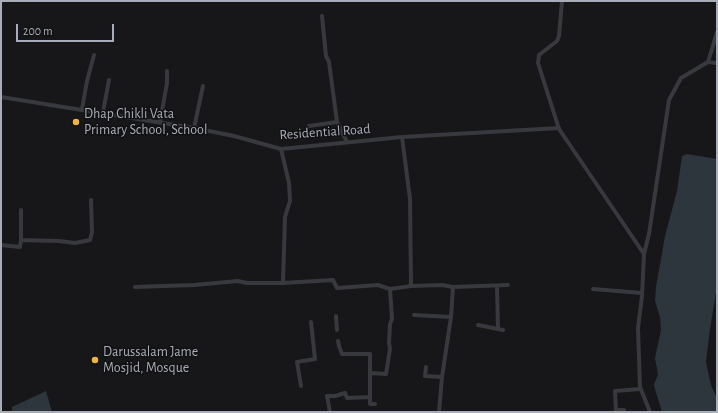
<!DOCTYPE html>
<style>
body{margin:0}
#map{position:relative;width:718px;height:413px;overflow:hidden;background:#171719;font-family:"Alegreya Sans",sans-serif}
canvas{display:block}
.frame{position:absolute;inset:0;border:2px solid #a9adb8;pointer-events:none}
.scale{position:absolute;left:16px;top:24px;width:98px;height:18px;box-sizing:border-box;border:2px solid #a9adb8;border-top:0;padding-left:5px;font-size:12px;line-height:14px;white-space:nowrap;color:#a9adb8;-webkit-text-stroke:3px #121214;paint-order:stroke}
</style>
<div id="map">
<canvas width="718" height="413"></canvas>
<div class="frame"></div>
<div class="scale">200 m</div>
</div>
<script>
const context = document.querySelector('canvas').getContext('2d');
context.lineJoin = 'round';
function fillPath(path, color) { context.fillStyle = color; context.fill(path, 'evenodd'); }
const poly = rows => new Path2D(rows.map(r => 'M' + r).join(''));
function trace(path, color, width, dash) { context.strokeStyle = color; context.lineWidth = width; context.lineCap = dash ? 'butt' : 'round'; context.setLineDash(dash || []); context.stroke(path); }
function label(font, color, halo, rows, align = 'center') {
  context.font = font + ' "Alegreya Sans",sans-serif'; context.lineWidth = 3; context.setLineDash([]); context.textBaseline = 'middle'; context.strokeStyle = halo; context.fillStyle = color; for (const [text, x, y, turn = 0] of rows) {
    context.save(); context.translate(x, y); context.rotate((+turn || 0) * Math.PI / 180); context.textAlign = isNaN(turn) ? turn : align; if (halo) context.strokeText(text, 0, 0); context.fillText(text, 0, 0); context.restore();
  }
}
fillPath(poly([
 [687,154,717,159,717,286,710,329,706,362,711,385,717,398,717,412,662,412,655,389,654,384,658,375,655,358,661,330,660,317,655,301,656,287,665,236,677,191,682,156],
 [46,391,52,412,12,412,12,407]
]), '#2d353d');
trace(poly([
 [562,1,559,36,557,41,539,55,538,63,559,129,644,254,642,296,638,328,640,387,650,412],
 [322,16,326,56,329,62,337,122,347,142],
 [708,62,717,32],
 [1,97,194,128,234,136,281,149,402,137,559,128],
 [82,109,87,81,94,55],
 [103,112,109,80],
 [160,122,167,83,167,71],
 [309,126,337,122],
 [194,128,203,86],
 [402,137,410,199,411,286,442,285,453,287,451,317,442,377,439,412],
 [281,149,289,183,290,201,285,217,283,283],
 [21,240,59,241,75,243,90,240,92,232,91,200],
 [1,245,20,247,21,240,21,210],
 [644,254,649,234,669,100,681,78,708,62,717,63],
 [497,286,498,329],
 [135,287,194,285,238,281,247,283,283,283,333,280,337,288,378,285,390,289,411,286],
 [453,287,508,285],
 [593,289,642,293],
 [414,315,451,317],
 [336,316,337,330],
 [478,325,503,330],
 [338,341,339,346,342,354,370,354,370,373],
 [426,367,425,376,442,377],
 [301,386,297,362,315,359,311,322],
 [375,404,370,404,370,373,386,374,390,349,389,343,390,324,392,319,390,289],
 [616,410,624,410],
 [330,412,327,396,335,396,345,393,347,398,370,397],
 [616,412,615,391,640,389]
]), '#38393e', 4);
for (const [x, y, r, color] of [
 [76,122,4,"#eeb739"],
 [95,360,4,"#eeb739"]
]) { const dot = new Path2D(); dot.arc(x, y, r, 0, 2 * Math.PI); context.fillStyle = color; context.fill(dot); trace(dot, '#121214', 1.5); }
label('14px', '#a9adb8', '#121214', [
 ["Dhap Chikli Vata",84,114],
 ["Primary School, School",84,130],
 ["Darussalam Jame",103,352],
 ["Mosjid, Mosque",103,368]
], 'left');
label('14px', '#a9adb8', '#121214', [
 ["Residential Road",325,132,-4]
]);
</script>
